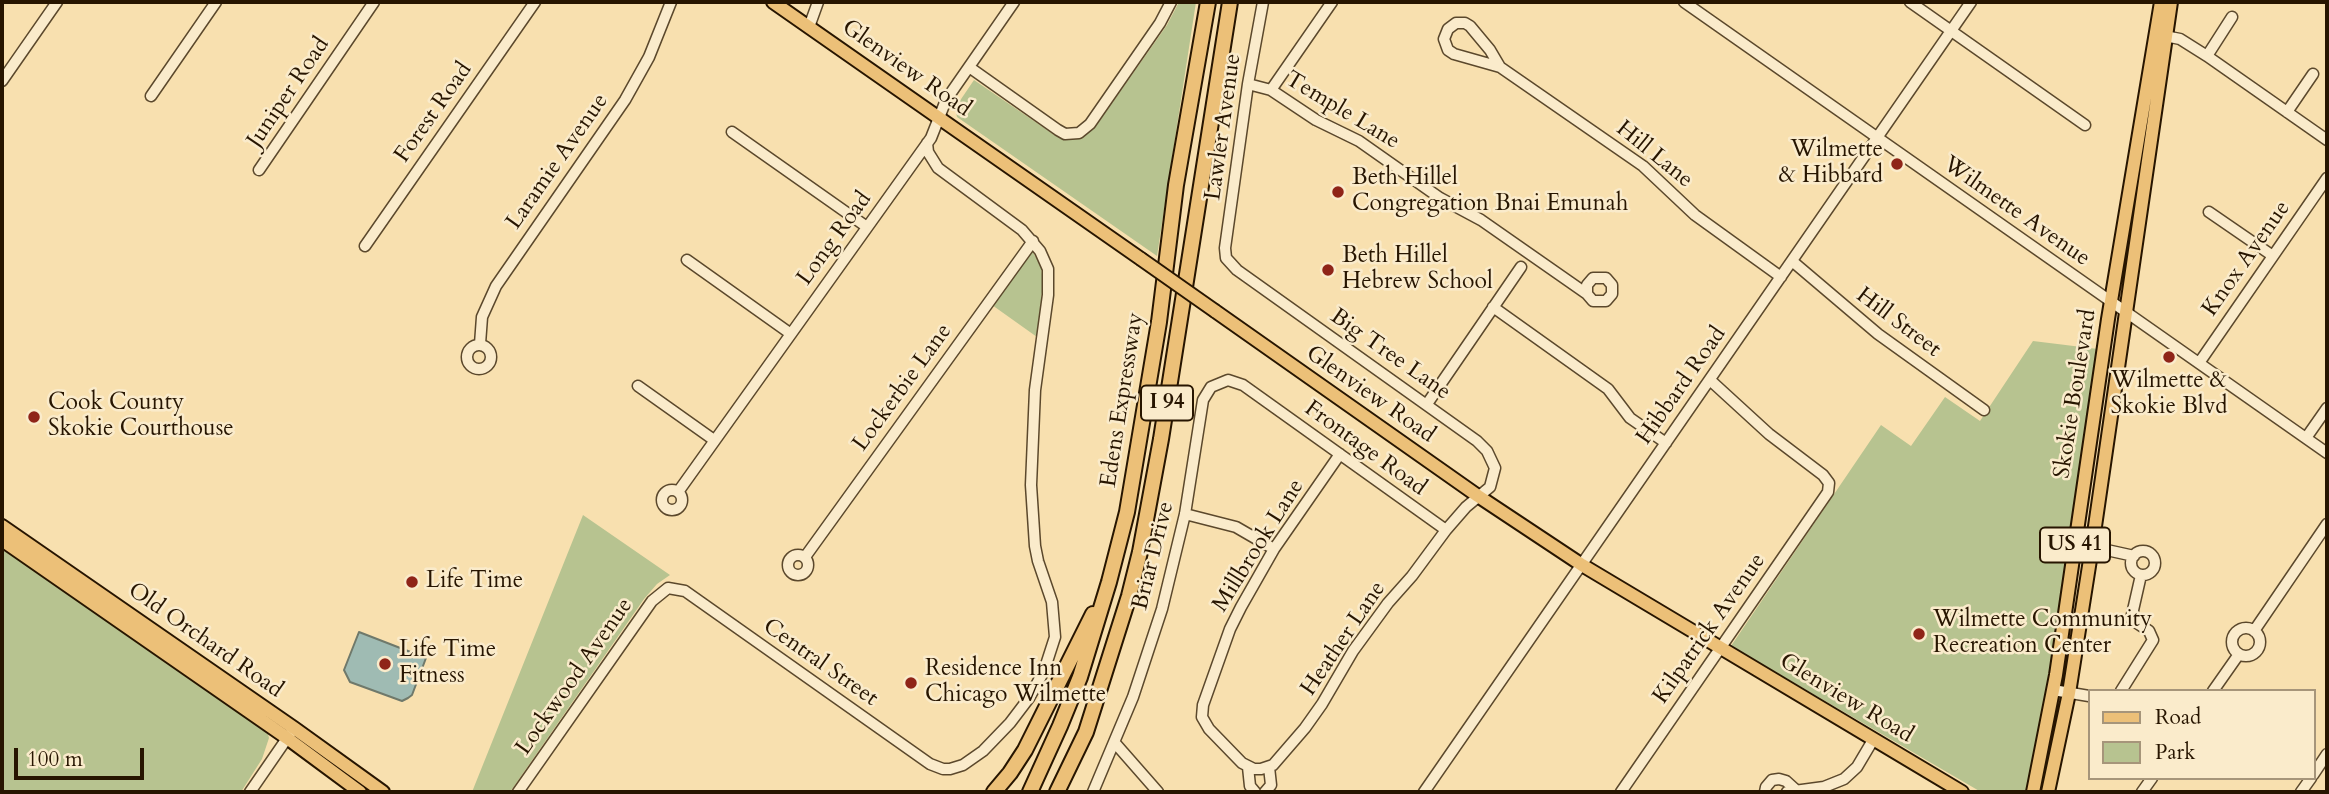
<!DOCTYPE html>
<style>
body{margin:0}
#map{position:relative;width:2329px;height:794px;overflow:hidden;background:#f8e0af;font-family:Cardo,serif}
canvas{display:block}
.frame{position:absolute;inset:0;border:4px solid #271500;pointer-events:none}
.legend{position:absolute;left:2088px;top:689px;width:228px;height:91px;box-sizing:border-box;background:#faebcb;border:2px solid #a6957a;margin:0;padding:9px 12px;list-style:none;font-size:21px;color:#271500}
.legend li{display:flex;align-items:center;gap:14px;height:35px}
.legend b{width:35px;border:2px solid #a6957a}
.scale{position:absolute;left:14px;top:748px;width:130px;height:32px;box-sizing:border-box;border:4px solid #271500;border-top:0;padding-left:9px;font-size:21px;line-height:24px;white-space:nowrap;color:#271500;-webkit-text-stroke:5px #faebcb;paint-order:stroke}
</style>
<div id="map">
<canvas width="2329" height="794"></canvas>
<div class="frame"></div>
<ul class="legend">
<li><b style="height:9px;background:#ecc078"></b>Road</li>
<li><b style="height:19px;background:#b7c390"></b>Park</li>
</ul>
<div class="scale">100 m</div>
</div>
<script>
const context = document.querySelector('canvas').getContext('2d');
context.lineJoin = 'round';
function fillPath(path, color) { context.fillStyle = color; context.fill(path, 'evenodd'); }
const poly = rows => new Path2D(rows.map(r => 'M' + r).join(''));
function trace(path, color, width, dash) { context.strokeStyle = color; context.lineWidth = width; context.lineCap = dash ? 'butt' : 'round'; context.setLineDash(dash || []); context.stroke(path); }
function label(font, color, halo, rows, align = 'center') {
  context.font = font + ' Cardo,serif'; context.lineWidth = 5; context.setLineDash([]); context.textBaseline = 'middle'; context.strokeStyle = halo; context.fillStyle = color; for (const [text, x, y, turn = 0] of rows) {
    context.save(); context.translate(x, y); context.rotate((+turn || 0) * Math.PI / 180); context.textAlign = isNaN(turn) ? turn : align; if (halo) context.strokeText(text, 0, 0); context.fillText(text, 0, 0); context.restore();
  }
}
fillPath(poly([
 [1179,2,1196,2,1157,256,957,117,955,108,974,80,1056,136,1072,139,1081,138,1096,126,1167,25],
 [1032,251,1041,266,1043,283,1037,337,992,305],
 [2033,341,2098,349,2045,710,2028,792,1981,792,1731,646,1881,425,1911,446,1945,397,1980,421],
 [583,515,670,575,657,584,644,599,510,792,472,792],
 [2,546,268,734,269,738,262,759,241,792,2,792]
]), '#b7c390');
const water = poly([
 [359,632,426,658,412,695,408,698,402,701,350,682,344,670,359,632]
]);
fillPath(water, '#9fbbb3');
trace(water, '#6f796b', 2);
const minor = poly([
 [1263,2,1248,84,1225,248,1226,258,1237,270,1477,441,1487,451,1495,468,1490,487,1466,507,1446,530,1412,576,1388,603,1353,651,1322,704,1305,728,1273,765,1261,769,1254,769,1242,763,1209,729,1202,717,1203,705,1230,629,1241,607,1274,549,1340,454],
 [1684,2,2327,453],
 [1910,2,2085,125],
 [809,27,818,2],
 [2160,35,2180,39,2207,56,2327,140],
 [2207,56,2232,17],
 [969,67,1058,130,1065,134,1079,133,1090,124,1160,23,1171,2],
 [1500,67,1454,54,1448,50,1444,39,1448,29,1456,23,1465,23,1470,26,1490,50,1500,67,1643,166,1695,215,1781,277],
 [2,81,57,2],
 [1248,84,1271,90,1316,120,1359,141,1440,198,1481,220,1587,294,1593,301,1606,301,1612,294,1612,285,1606,278,1593,278,1587,285,1587,294],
 [1271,90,1332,2],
 [151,96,216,2],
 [2287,112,2313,74],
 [732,132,867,227],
 [259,170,374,2],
 [2209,212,2273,256],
 [365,246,535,2],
 [687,260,791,334],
 [1792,261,1878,334,1984,410],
 [1493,307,1608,389,1630,418,1666,443],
 [480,344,482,317,496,286,625,100,649,57,671,2],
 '467 357a12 12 0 1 1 24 0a12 12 0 1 1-24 0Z',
 [2199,363,2327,178],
 [638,386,714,440],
 [1427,404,1521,267],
 [2306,438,2327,408],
 '662 500a10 10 0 1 1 20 0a10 10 0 1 1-20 0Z',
 [678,492,931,138,946,100,1014,2],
 [1185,514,1236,527,1274,549],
 [2075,543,2134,556],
 '2131 563a12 12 0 1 1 24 0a12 12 0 1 1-24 0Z',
 '788 565a10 10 0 1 1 20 0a10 10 0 1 1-20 0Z',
 [805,557,1033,241],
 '2232 642a14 14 0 1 1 28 0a14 14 0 1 1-28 0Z',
 [2254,631,2327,524],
 [2053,690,2089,696],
 [2121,691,2153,640,2149,631,2131,619,2141,575],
 [2213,691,2239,654],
 [1115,743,1158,792],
 [1248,767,1250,786,1255,792],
 [2313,775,2327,754],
 [250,792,290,734],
 [518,792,652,601,668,588,685,591,930,764,943,769,950,769,963,765,983,751,1010,723,1029,698,1044,671,1055,637,1052,602,1038,561,1035,546,1031,485,1035,390,1048,295,1048,269,1040,251,1022,230,938,168,928,152,927,143],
 [1093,792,1133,697,1162,609,1185,514,1203,400,1211,387,1228,380,1243,385,1446,530],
 [1265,792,1271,785,1269,767],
 [1424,792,1971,2],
 [1621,792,1828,492,1829,483,1823,475,1769,434,1710,380],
 [1765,792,1766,787,1772,780,1779,779,1786,781,1797,791],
 [1787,792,1824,787,1844,779,1857,767,1873,740],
 [2142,792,2152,778],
 [2301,792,2311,778]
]);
const major = poly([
 [773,2,1141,259],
 [1215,311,1478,496,1582,565,1962,792],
 [2,526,294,728,383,792],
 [2,540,287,738,360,792],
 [2033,792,2056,675,2108,319,2161,2],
 [2048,792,2069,693,2092,547,2171,2]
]);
const highway = poly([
 [994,792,1010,773,1025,750,1093,614],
 [1030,792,1060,726,1080,677,1109,582,1127,512,1159,322,1176,185,1208,2],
 [1057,792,1086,732,1129,596,1140,552,1161,439,1230,2]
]);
trace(minor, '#5b482c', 13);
trace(major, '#271500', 16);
trace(highway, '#271500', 18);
trace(minor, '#faebcb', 10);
trace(major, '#ecc078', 12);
trace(highway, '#ecc078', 14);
const majorBridge = poly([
 [1141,259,1215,311]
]);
trace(majorBridge, '#271500', 16, []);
trace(majorBridge, '#ecc078', 12);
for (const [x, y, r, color] of [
 [1897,164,7,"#8f2418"],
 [1338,192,7,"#8f2418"],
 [1328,270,7,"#8f2418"],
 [2169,357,7,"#8f2418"],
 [34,417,7,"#8f2418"],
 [412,582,7,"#8f2418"],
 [1919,634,7,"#8f2418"],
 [385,664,7,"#8f2418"],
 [911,683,7,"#8f2418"]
]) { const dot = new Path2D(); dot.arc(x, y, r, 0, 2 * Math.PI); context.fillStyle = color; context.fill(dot); trace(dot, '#faebcb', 2.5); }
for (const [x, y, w] of [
 [1167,403,52],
 [2075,545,70]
]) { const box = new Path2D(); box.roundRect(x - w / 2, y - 17.5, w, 35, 5); context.fillStyle = '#faebcb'; context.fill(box); trace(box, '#271500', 2); }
label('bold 21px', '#271500', null, [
 ["I 94",1167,403],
 ["US 41",2075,545]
]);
label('23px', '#271500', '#faebcb', [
 ["Glenview Road",906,69,35],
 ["Juniper Road",289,93,-56],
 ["Temple Lane",1342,111,31],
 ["Forest Road",434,113,-55],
 ["Lawler Avenue",1224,127,-82],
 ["Hill Lane",1654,155,39],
 ["Laramie Avenue",558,162,-55],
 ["Wilmette Avenue",2016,212,35],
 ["Long Road",835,239,-54],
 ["Knox Avenue",2247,259,-55],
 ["Hill Street",1898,323,37],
 ["Big Tree Lane",1390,355,35],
 ["Hibbard Road",1682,386,-55],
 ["Lockerbie Lane",903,388,-54],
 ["Skokie Boulevard",2076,394,-81],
 ["Glenview Road",1370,395,35],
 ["Edens Expressway",1123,400,-81],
 ["Frontage Road",1365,449,36],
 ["Millbrook Lane",1259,546,-58],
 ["Briar Drive",1154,556,-76],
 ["Kilpatrick Avenue",1710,629,-55],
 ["Heather Lane",1344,639,-56],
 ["Old Orchard Road",205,641,35],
 ["Central Street",820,663,35],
 ["Lockwood Avenue",575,677,-55],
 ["Glenview Road",1846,699,31]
]);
label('23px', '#271500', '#faebcb', [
 ["Wilmette",1883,151,"right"],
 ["& Hibbard",1883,177,"right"],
 ["Beth Hillel",1352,179],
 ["Congregation Bnai Emunah",1352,205],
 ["Beth Hillel",1342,257],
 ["Hebrew School",1342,283],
 ["Wilmette &",2169,382,"center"],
 ["Skokie Blvd",2169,408,"center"],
 ["Cook County",48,404],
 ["Skokie Courthouse",48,430],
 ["Life Time",426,582],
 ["Wilmette Community",1933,621],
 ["Recreation Center",1933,647],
 ["Life Time",399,651],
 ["Fitness",399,677],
 ["Residence Inn",925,670],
 ["Chicago Wilmette",925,696]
], 'left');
</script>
